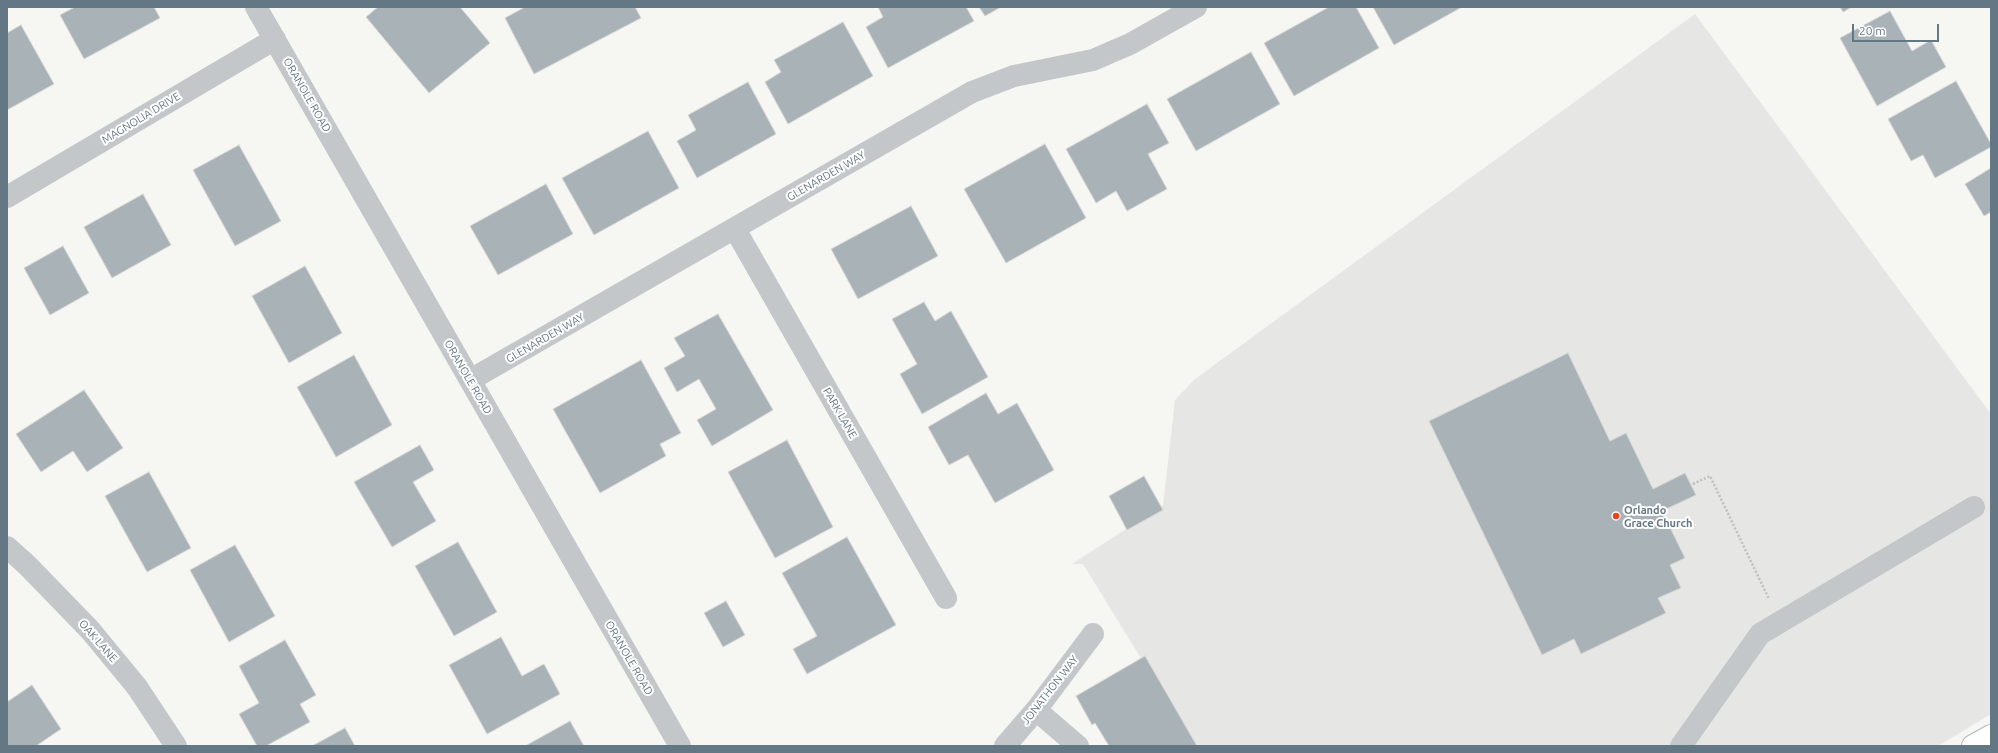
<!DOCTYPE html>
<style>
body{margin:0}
#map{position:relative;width:1998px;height:753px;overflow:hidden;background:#f6f6f2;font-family:Ubuntu,sans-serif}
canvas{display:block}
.frame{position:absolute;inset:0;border:8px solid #647784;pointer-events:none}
.scale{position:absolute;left:1852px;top:24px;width:87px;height:18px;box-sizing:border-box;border:2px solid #647784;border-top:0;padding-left:5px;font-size:12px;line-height:14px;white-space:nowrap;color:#647784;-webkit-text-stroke:3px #fff;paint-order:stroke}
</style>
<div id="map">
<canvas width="1998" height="753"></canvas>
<div class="frame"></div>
<div class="scale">20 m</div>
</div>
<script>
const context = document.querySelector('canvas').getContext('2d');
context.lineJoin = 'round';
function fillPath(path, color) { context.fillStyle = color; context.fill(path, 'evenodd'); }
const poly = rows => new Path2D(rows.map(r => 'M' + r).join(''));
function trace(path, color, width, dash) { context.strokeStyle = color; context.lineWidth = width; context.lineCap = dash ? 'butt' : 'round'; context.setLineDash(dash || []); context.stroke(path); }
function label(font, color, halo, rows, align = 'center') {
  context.font = font + ' Ubuntu,sans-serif'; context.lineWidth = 4; context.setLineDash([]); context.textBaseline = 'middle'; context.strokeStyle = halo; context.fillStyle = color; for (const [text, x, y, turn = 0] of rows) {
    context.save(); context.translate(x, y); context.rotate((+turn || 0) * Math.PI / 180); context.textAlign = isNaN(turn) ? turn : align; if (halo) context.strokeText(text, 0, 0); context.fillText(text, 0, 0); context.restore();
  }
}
fillPath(poly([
 [1695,14,1991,414,1991,714,1938,746,1195,746,1083,564,1072,564,1163,505,1175,400,1195,379]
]), '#e6e7e5');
const building = poly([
 [75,7,154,7,160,18,84,59,60,15,75,7],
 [378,7,460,7,490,43,429,93,366,17,378,7],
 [525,7,635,7,641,18,534,74,505,18,525,7],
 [878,7,966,7,974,21,888,68,866,27,883,17,878,7],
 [979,7,1001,7,985,16,979,7],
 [1329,7,1356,7,1379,48,1294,96,1264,43,1329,7],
 [1373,7,1462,7,1394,45,1373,7],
 [1840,7,1852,7,1843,12,1840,7],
 [1890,11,1912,51,1931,40,1946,67,1877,106,1840,38,1890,11],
 [843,22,873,76,788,124,765,82,781,72,774,60,843,22],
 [21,25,54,84,7,110,7,33,21,25],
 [1251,52,1280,104,1196,151,1167,99,1251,52],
 [1956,81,1991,144,1991,147,1935,178,1923,155,1911,161,1888,119,1956,81],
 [748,82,776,134,697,178,677,141,696,130,688,115,748,82],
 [1147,104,1169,143,1148,154,1167,189,1127,211,1116,191,1096,203,1066,149,1147,104],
 [648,131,679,188,594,235,562,178,648,131],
 [1045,144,1086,218,1006,263,964,189,1045,144],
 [239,145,281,221,235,246,193,170,239,145],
 [1991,168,1991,212,1984,216,1965,184,1991,168],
 [546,184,573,234,498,275,470,226,546,184],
 [143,194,171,245,112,278,84,227,143,194],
 [911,206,938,256,858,299,831,249,911,206],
 [63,246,89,293,50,315,24,268,63,246],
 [305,266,342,333,289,363,252,296,305,266],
 [924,302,935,321,951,311,988,377,922,414,900,374,917,364,892,319,924,302],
 [718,314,773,410,712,446,697,420,716,409,699,379,677,392,664,368,685,356,674,338,718,314],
 [1568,353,1610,441,1626,433,1653,489,1685,473,1696,495,1662,511,1685,558,1670,565,1681,588,1658,598,1666,613,1581,654,1574,639,1542,655,1429,421,1568,353],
 [354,355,392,425,336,457,297,387,354,355],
 [641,360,681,433,660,444,666,456,600,493,553,409,641,360],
 [84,390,123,448,87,472,73,451,41,472,16,434,84,390],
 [986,393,998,414,1017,403,1054,470,995,503,968,455,949,465,928,427,986,393],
 [787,440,833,527,775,558,728,472,787,440],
 [420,445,434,470,413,482,436,521,392,547,354,482,420,445],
 [149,472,191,548,147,572,105,496,149,472],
 [1144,476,1163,510,1127,530,1109,496,1144,476],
 [847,537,896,625,807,674,793,649,817,636,782,573,847,537],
 [458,542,497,612,454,636,415,566,458,542],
 [235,545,275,616,229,642,190,570,235,545],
 [726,601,745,635,723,647,704,613,726,601],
 [501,637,522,676,544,664,560,694,487,734,449,665,501,637],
 [285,640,316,695,300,704,310,722,266,746,257,746,239,714,259,703,239,666,285,640],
 [1145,656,1197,746,1109,746,1095,723,1092,725,1076,696,1145,656],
 [32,685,61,729,36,746,7,746,7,702,32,685],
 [570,721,584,746,525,746,570,721],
 [345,728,355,746,312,746,345,728]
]);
fillPath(building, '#a9b2b7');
trace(building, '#d7d7d5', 1);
const major = poly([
 [1973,746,1991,736]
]);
trace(major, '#b4b9bc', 24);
trace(poly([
 [1693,484,1710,476,1769,599]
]), '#bdbfc1', 2.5, [2, 2]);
trace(poly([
 [256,7,680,746],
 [7,197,275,39],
 [735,229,946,598],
 [470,380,972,92,1014,76,1093,60,1130,44,1196,7],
 [7,547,28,566,90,630,137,687,176,746],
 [1036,710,1078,746],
 [1005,746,1036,710,1093,634],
 [1681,746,1760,634,1974,507]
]), '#c3c7ca', 22);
trace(major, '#fff', 22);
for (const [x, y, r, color] of [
 [1616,516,4,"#e9441e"]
]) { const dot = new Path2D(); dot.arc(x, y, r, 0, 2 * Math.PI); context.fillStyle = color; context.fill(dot); trace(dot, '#fff', 1.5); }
label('11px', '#647784', '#fff', [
 ["ORANOLE ROAD",307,95,60],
 ["MAGNOLIA DRIVE",141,118,-31],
 ["GLENARDEN WAY",826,176,-30],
 ["GLENARDEN WAY",545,338,-30],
 ["ORANOLE ROAD",468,377,60],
 ["PARK LANE",840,413,60],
 ["OAK LANE",98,641,49],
 ["ORANOLE ROAD",629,658,60],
 ["JONATHON WAY",1050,690,-52]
]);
label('bold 11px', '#647784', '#fff', [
 ["Orlando",1624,510],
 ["Grace Church",1624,523]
], 'left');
</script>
